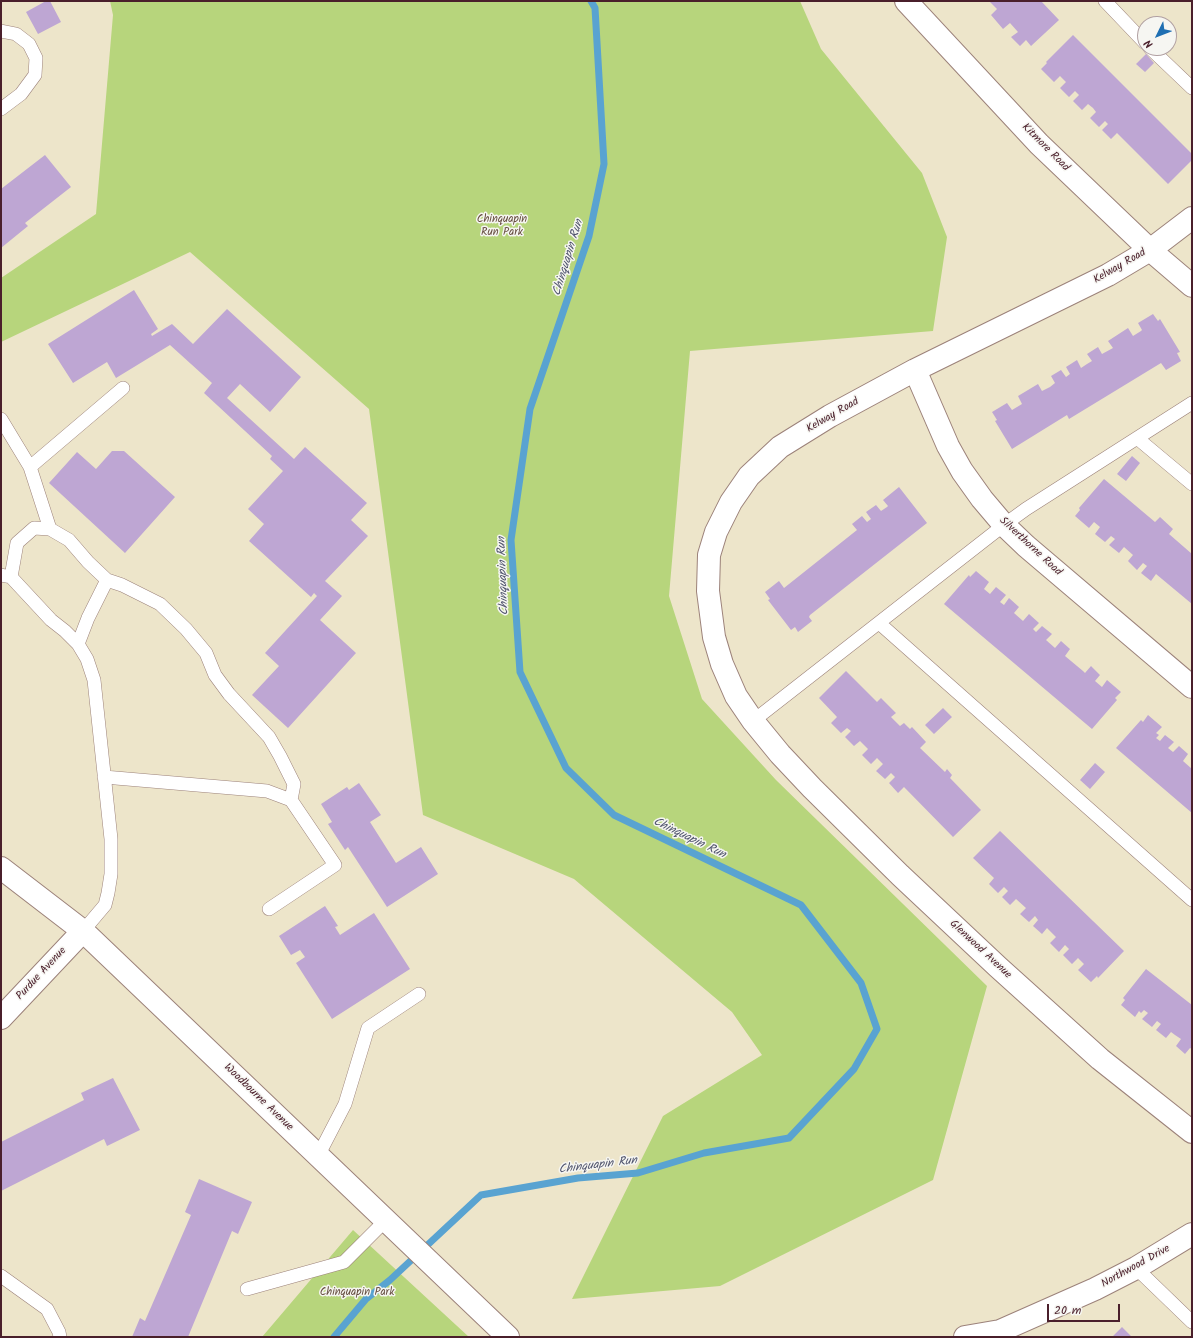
<!DOCTYPE html>
<style>
body{margin:0}
#map{position:relative;width:1193px;height:1338px;overflow:hidden;background:#ede5ca;font-family:Kalam,sans-serif}
canvas{display:block}
.frame{position:absolute;inset:0;border:2px solid #4a1f2b;pointer-events:none}
.north{position:absolute;left:1137px;top:16px;width:40px;height:40px;box-sizing:border-box;background:#f6f6f2;border:1px solid #b1a0a2;border-radius:50%;rotate:227deg;font-size:11px;font-weight:700;line-height:16px;text-align:center;color:#4a1f2b}
.north::after{content:'';display:block;margin:auto;width:14px;height:18px;background:#1f6fb2;clip-path:polygon(50% 0,100% 100%,50% 72%,0 100%)}
.scale{position:absolute;left:1047px;top:1304px;width:73px;height:18px;box-sizing:border-box;border:2px solid #4a1f2b;border-top:0;padding-left:5px;font-size:12px;line-height:14px;white-space:nowrap;color:#4a1f2b;-webkit-text-stroke:3px #f6f6f2;paint-order:stroke}
</style>
<div id="map">
<canvas width="1193" height="1338"></canvas>
<div class="frame"></div>
<div class="north">N</div>
<div class="scale">20 m</div>
</div>
<script>
const context = document.querySelector('canvas').getContext('2d');
context.lineJoin = 'round';
function fillPath(path, color) { context.fillStyle = color; context.fill(path, 'evenodd'); }
const poly = rows => new Path2D(rows.map(r => 'M' + r).join(''));
function trace(path, color, width, dash) { context.strokeStyle = color; context.lineWidth = width; context.lineCap = dash ? 'butt' : 'round'; context.setLineDash(dash || []); context.stroke(path); }
function label(font, color, halo, rows, align = 'center') {
  context.font = font + ' Kalam,sans-serif'; context.lineWidth = 3; context.setLineDash([]); context.textBaseline = 'middle'; context.strokeStyle = halo; context.fillStyle = color; for (const [text, x, y, turn = 0] of rows) {
    context.save(); context.translate(x, y); context.rotate((+turn || 0) * Math.PI / 180); context.textAlign = isNaN(turn) ? turn : align; if (halo) context.strokeText(text, 0, 0); context.fillText(text, 0, 0); context.restore();
  }
}
fillPath(poly([
 [110,1,800,1,821,49,922,173,947,237,933,331,690,351,669,596,702,699,776,780,987,986,933,1180,720,1286,572,1299,663,1116,762,1055,732,1012,574,879,423,815,369,409,190,252,1,342,1,278,96,214,113,15],
 [353,1230,469,1337,262,1337]
]), '#b7d57c');
trace(poly([
 [334,1337,366,1299,390,1280,481,1195,578,1178,638,1173,704,1153,789,1138,854,1069,877,1029,861,983,801,905,614,815,566,768,520,672,511,540,530,409,589,236,604,164,595,8,591,1]
]), '#59a3d1', 7);
fillPath(poly([
 [46,1,50,1,61,22,38,34,26,12],
 [989,1,1041,1,1059,20,1031,46,1026,40,1020,46,1011,37,1018,32,1010,23,1003,29,991,15,997,9],
 [1073,35,1192,154,1192,160,1168,184,1117,133,1111,139,1102,130,1108,124,1105,121,1099,127,1090,118,1096,112,1093,108,1088,104,1082,110,1073,101,1079,95,1075,91,1069,97,1060,88,1066,82,1060,76,1054,82,1041,69,1047,63,1046,62],
 [1146,54,1154,63,1145,72,1136,64],
 [45,155,71,187,25,223,28,226,1,248,1,195,2,194,1,189],
 [134,290,158,329,151,334,152,336,172,324,193,344,227,309,301,377,270,412,240,384,227,398,294,459,305,447,367,503,351,520,368,536,325,581,342,596,320,620,356,653,288,728,252,695,279,666,265,653,317,596,314,593,311,597,249,541,264,524,248,509,283,471,270,459,272,456,204,393,212,383,170,345,116,378,107,362,73,383,48,344],
 [1153,314,1158,321,1160,319,1180,352,1177,353,1181,361,1166,370,1161,363,1069,419,1067,415,1012,449,995,421,997,420,992,412,1007,403,1012,410,1022,404,1018,396,1038,384,1042,391,1050,387,1055,383,1051,376,1061,370,1066,377,1070,374,1066,367,1077,360,1081,368,1087,364,1092,361,1087,354,1098,347,1102,354,1113,348,1108,341,1128,328,1133,336,1141,331,1142,330,1138,323],
 [112,451,124,451,175,497,125,553,49,483,77,452,96,469],
 [1132,456,1140,463,1126,481,1117,474],
 [1104,479,1155,522,1160,517,1173,529,1169,534,1192,554,1192,604,1156,574,1151,581,1141,573,1147,566,1143,563,1137,570,1128,561,1133,555,1124,547,1119,553,1109,545,1115,539,1111,536,1105,542,1095,534,1100,527,1094,522,1089,528,1075,516,1080,510,1079,508],
 [899,487,927,523,810,615,809,617,812,621,798,632,795,627,791,630,768,600,770,599,765,592,779,581,784,588,857,530,852,524,862,516,867,522,871,519,866,512,876,505,881,511,887,507,888,506,883,500],
 [976,571,989,582,984,589,990,594,996,587,1006,595,1000,602,1004,605,1009,598,1019,607,1014,613,1023,621,1029,614,1039,623,1033,629,1036,632,1042,626,1052,634,1046,640,1055,648,1061,641,1070,649,1065,656,1083,671,1085,673,1091,666,1100,675,1095,681,1102,687,1107,680,1121,692,1115,698,1117,700,1092,729,944,604,969,575,970,577],
 [846,671,877,702,881,698,896,713,891,717,900,726,904,723,910,729,912,727,926,742,920,748,945,772,947,769,952,775,950,778,981,810,953,837,904,787,898,793,889,783,895,777,891,773,885,779,876,771,883,764,877,758,871,764,862,755,868,749,860,741,854,746,845,737,851,731,847,728,841,733,831,723,837,717,819,698],
 [943,708,952,717,934,734,925,725],
 [1148,715,1162,727,1156,733,1159,735,1156,738,1160,741,1165,735,1174,742,1168,748,1173,752,1179,746,1188,754,1183,761,1192,769,1192,813,1116,748,1141,720,1143,722],
 [1095,763,1105,772,1090,789,1080,780],
 [359,783,381,815,370,822,396,863,421,847,438,874,387,907,348,847,345,850,328,824,332,822,321,804,347,787,349,790],
 [1000,831,1124,951,1098,978,1097,976,1091,982,1078,970,1084,964,1078,958,1072,964,1063,955,1069,949,1065,945,1059,952,1050,943,1056,937,1047,928,1042,934,1033,926,1038,920,1035,916,1029,922,1020,914,1026,908,1016,899,1010,905,1002,897,1008,891,1004,887,998,893,989,884,994,878,973,858],
 [325,906,338,926,335,927,340,935,374,913,410,969,332,1019,296,963,305,957,300,950,291,955,279,936],
 [1146,969,1192,1005,1192,1049,1190,1048,1185,1054,1176,1046,1181,1039,1175,1035,1171,1032,1166,1038,1156,1030,1161,1024,1157,1021,1152,1027,1142,1019,1148,1013,1144,1010,1141,1013,1139,1011,1135,1017,1121,1005,1125,1000,1123,998],
 [113,1078,140,1130,107,1146,104,1139,1,1191,1,1142,84,1100,81,1093],
 [199,1179,252,1202,238,1234,232,1231,188,1337,132,1337,140,1318,145,1321,191,1215,185,1212],
 [1122,1327,1132,1337,1112,1337]
]), '#bea6d3');
const service = poly([
 [1105,1,1145,43],
 [1,31,16,34,29,44,36,58,35,75,21,94,1,109],
 [1150,48,1192,88],
 [1,419,30,467],
 [1137,438,1192,484],
 [50,529,30,467,123,388],
 [1,575,11,577,51,620,65,631,78,644,87,659,94,680,111,839,111,874,108,893,105,905,83,931],
 [11,577,17,543,34,528,50,529,69,540,88,562,107,580,122,585,160,604,186,629,206,653,215,675,229,694,269,737,280,756,294,784,291,800,267,791,104,777],
 [879,623,1192,900],
 [78,644,88,618,107,580],
 [753,721,1004,525,1026,509,1192,403],
 [269,909,335,865,291,800],
 [318,1156,345,1104,368,1028,419,994],
 [1136,1268,1192,1322],
 [1,1276,47,1309,59,1332,60,1337],
 [247,1289,344,1262,385,1221]
]);
const minor = poly([
 [906,1,1039,144,1150,250,1192,286],
 [1192,218,1150,250,1108,275,915,370,830,416,780,447,749,476,731,502,716,532,709,555,708,591,714,637,722,664,736,696,753,721,780,754,812,788,900,875,998,967,1100,1059,1192,1132],
 [915,370,948,446,962,471,982,499,1004,525,1026,546,1192,687],
 [1,1018,83,931],
 [965,1337,1000,1331,1095,1289,1136,1268,1192,1234]
]);
const tertiary = poly([
 [1,868,83,931,508,1337]
]);
trace(service, '#9c827a', 14);
trace(minor, '#9c827a', 24);
trace(tertiary, '#9c827a', 24);
trace(service, '#fff', 13);
trace(minor, '#fff', 22);
trace(tertiary, '#fff', 22);
label('11px', '#4a1f2b', '#f6f6f2', [
 ["Kitmore Road",1045,148,45],
 ["Kelway Road",1120,267,-30],
 ["Kelway Road",833,416,-30],
 ["Silverthorne Road",1030,547,43],
 ["Glenwood Avenue",980,950,43],
 ["Purdue Avenue",42,974,-47],
 ["Woodbourne Avenue",258,1098,44],
 ["Northwood Drive",1136,1267,-29]
]);
label('11px', '#654c3f', '#f6f6f2', [
 ["Chinquapin",502,220],
 ["Run Park",502,233],
 ["Chinquapin Park",357,1293]
]);
label('italic 12px', '#50546d', '#f6f6f2', [
 ["Chinquapin Run",569,258,-73],
 ["Chinquapin Run",504,576,-92],
 ["Chinquapin Run",689,839,26],
 ["Chinquapin Run",598,1166,-7]
]);
</script>
